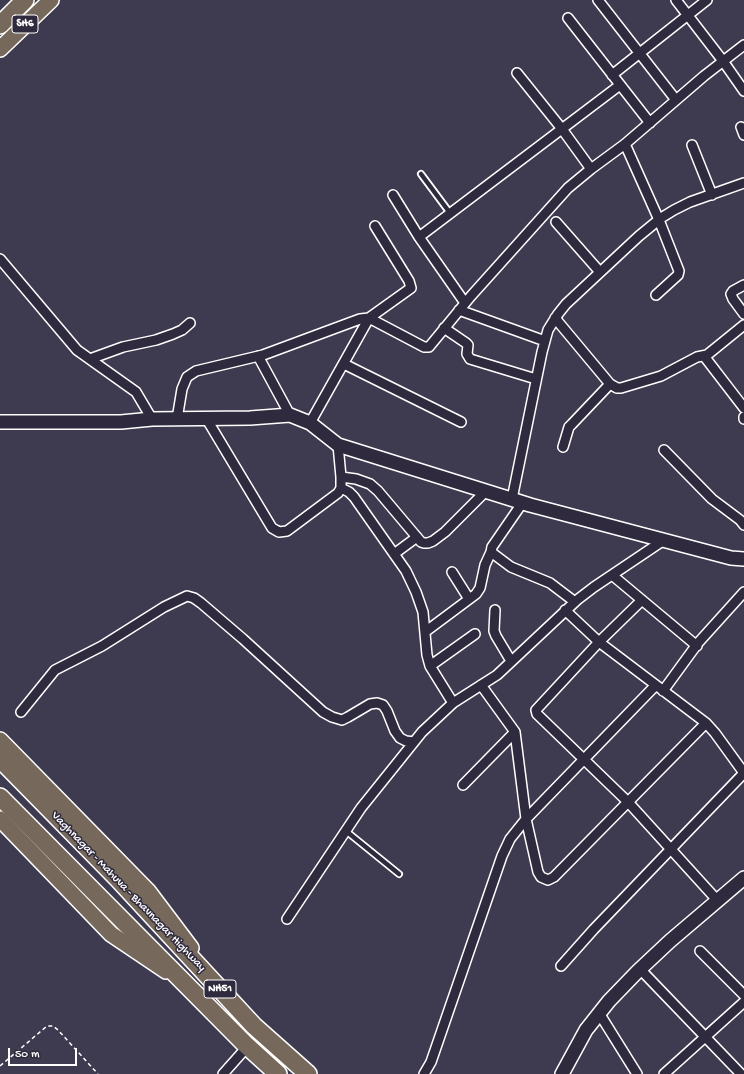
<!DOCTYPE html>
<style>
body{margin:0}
#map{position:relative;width:744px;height:1074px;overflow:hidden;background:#3e3b50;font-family:"Gochi Hand",sans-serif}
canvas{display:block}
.scale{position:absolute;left:8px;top:1048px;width:69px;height:18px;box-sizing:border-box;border:2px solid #fff;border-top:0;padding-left:5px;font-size:12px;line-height:14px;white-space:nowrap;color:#fff;-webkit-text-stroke:3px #2f2a3d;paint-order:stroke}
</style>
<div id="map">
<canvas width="744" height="1074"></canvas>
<div class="scale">50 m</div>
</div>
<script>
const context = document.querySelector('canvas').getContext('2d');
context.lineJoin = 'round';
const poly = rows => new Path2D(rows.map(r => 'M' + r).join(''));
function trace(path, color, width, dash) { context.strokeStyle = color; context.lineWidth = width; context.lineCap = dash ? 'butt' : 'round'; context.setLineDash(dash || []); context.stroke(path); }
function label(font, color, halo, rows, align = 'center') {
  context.font = font + ' "Gochi Hand",sans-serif'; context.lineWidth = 3; context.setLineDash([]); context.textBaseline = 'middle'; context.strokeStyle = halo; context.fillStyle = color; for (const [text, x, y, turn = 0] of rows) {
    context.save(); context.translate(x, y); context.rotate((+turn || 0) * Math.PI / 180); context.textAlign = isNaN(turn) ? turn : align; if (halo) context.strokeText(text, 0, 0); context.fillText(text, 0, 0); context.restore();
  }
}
const lane = poly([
 [421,174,450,213],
 [346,831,399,874]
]);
const street = poly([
 [598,0,676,100],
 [676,0,723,61,744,91],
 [568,18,650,123],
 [517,73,562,129,591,169],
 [612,75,707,0],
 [741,127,744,135],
 [625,144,659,220,679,271,678,275,656,295],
 [692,145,712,195],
 [393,195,419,237,465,303],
 [556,222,600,272],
 [419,237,620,85],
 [0,259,77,350,136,392,152,419],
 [744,285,733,291,731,294,733,299,744,314],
 [459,310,545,341],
 [555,318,610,384,617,388,621,388,661,376,697,357,707,355,744,325],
 [444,328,466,343,468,345,467,354,470,359,536,379],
 [258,356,290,415],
 [704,356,744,408],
 [90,359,123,347,156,340,173,334,182,330,190,323],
 [344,364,461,422],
 [744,417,744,419],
 [206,418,272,528,279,532,287,531,338,493,341,488,341,477,338,445],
 [177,419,182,389,187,377,196,371,263,355,360,319,369,318,424,347,429,347,471,296,568,188,591,169,625,144,704,76,744,45],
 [310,423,369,318,411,288,409,281,375,226],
 [563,447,569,427,572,424,610,384],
 [664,450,712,499,740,520,744,525],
 [341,477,356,479,370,484,378,491,421,542,424,543,428,543,433,541,445,532,486,491],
 [341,488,349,492,354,497,406,571,416,592,423,612,427,655,430,666,453,703],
 [512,499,542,352,548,330,558,314,566,304,639,236,661,218,674,210,690,202,744,183],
 [523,502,492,547,491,552,511,567,550,583,575,602],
 [394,554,417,537],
 [452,572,469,599],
 [612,575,697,646],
 [642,600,599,642,536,710,537,714,628,802,717,900],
 [495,610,494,631,496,636,511,661],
 [565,610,599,642,706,723,715,733,744,773],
 [425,632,476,594,480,588,485,565,491,552],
 [430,666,475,634],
 [481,685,515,732,526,819,538,872,541,877,548,880,554,877,706,723],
 [663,691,698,643,744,592],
 [21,712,55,670,102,646,164,607,187,596,194,598,201,603,243,639,323,712,332,717,342,720,348,717,370,704,377,703,383,705,387,711,395,731,400,738,406,741,414,742],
 [463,785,515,732],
 [287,919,361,808,422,732,453,703,497,675,577,600,594,587,664,540],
 [700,951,744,995],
 [561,966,594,929,744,773],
 [640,969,741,1074],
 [599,1013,637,1074],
 [223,1074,247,1047],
 [424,1074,431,1062,502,856,510,839,526,819,655,686],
 [664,1074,744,1002]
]);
const secondary = poly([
 [0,422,121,422,152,419,250,418,290,415,310,423,338,445,530,505,731,558,744,559],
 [562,1074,586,1030,609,1001,638,971,670,941,744,878]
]);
const primary = poly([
 [0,49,51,0],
 [0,740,148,891,191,948],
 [0,819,111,934,166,971]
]);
const highway = poly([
 [0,25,25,0],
 [0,759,118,879,254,1026,308,1074],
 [0,797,245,1044,278,1074]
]);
trace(lane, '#fff', 8);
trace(street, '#fff', 12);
trace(secondary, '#fff', 16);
trace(primary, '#fff', 18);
trace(highway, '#fff', 20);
trace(poly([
 [0,1066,47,1026,53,1026,58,1030,98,1074]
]), '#fff', 1.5, [4, 3]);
trace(lane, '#2f2a3d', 4.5);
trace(street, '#2f2a3d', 9);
trace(secondary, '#2f2a3d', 13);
trace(primary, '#76695c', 15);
trace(highway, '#76695c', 17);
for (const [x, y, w] of [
 [25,24,26],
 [220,989,32]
]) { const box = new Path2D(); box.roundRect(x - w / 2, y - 9, w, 18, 3); context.fillStyle = '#2f2a3d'; context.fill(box); trace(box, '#fff', 1); }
label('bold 11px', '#fff', null, [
 ["SH6",25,24],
 ["NH51",220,989]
]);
label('12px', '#fff', '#2f2a3d', [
 ["Vaghnagar - Mahuva - Bhavnagar Highway",128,892,46]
]);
</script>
